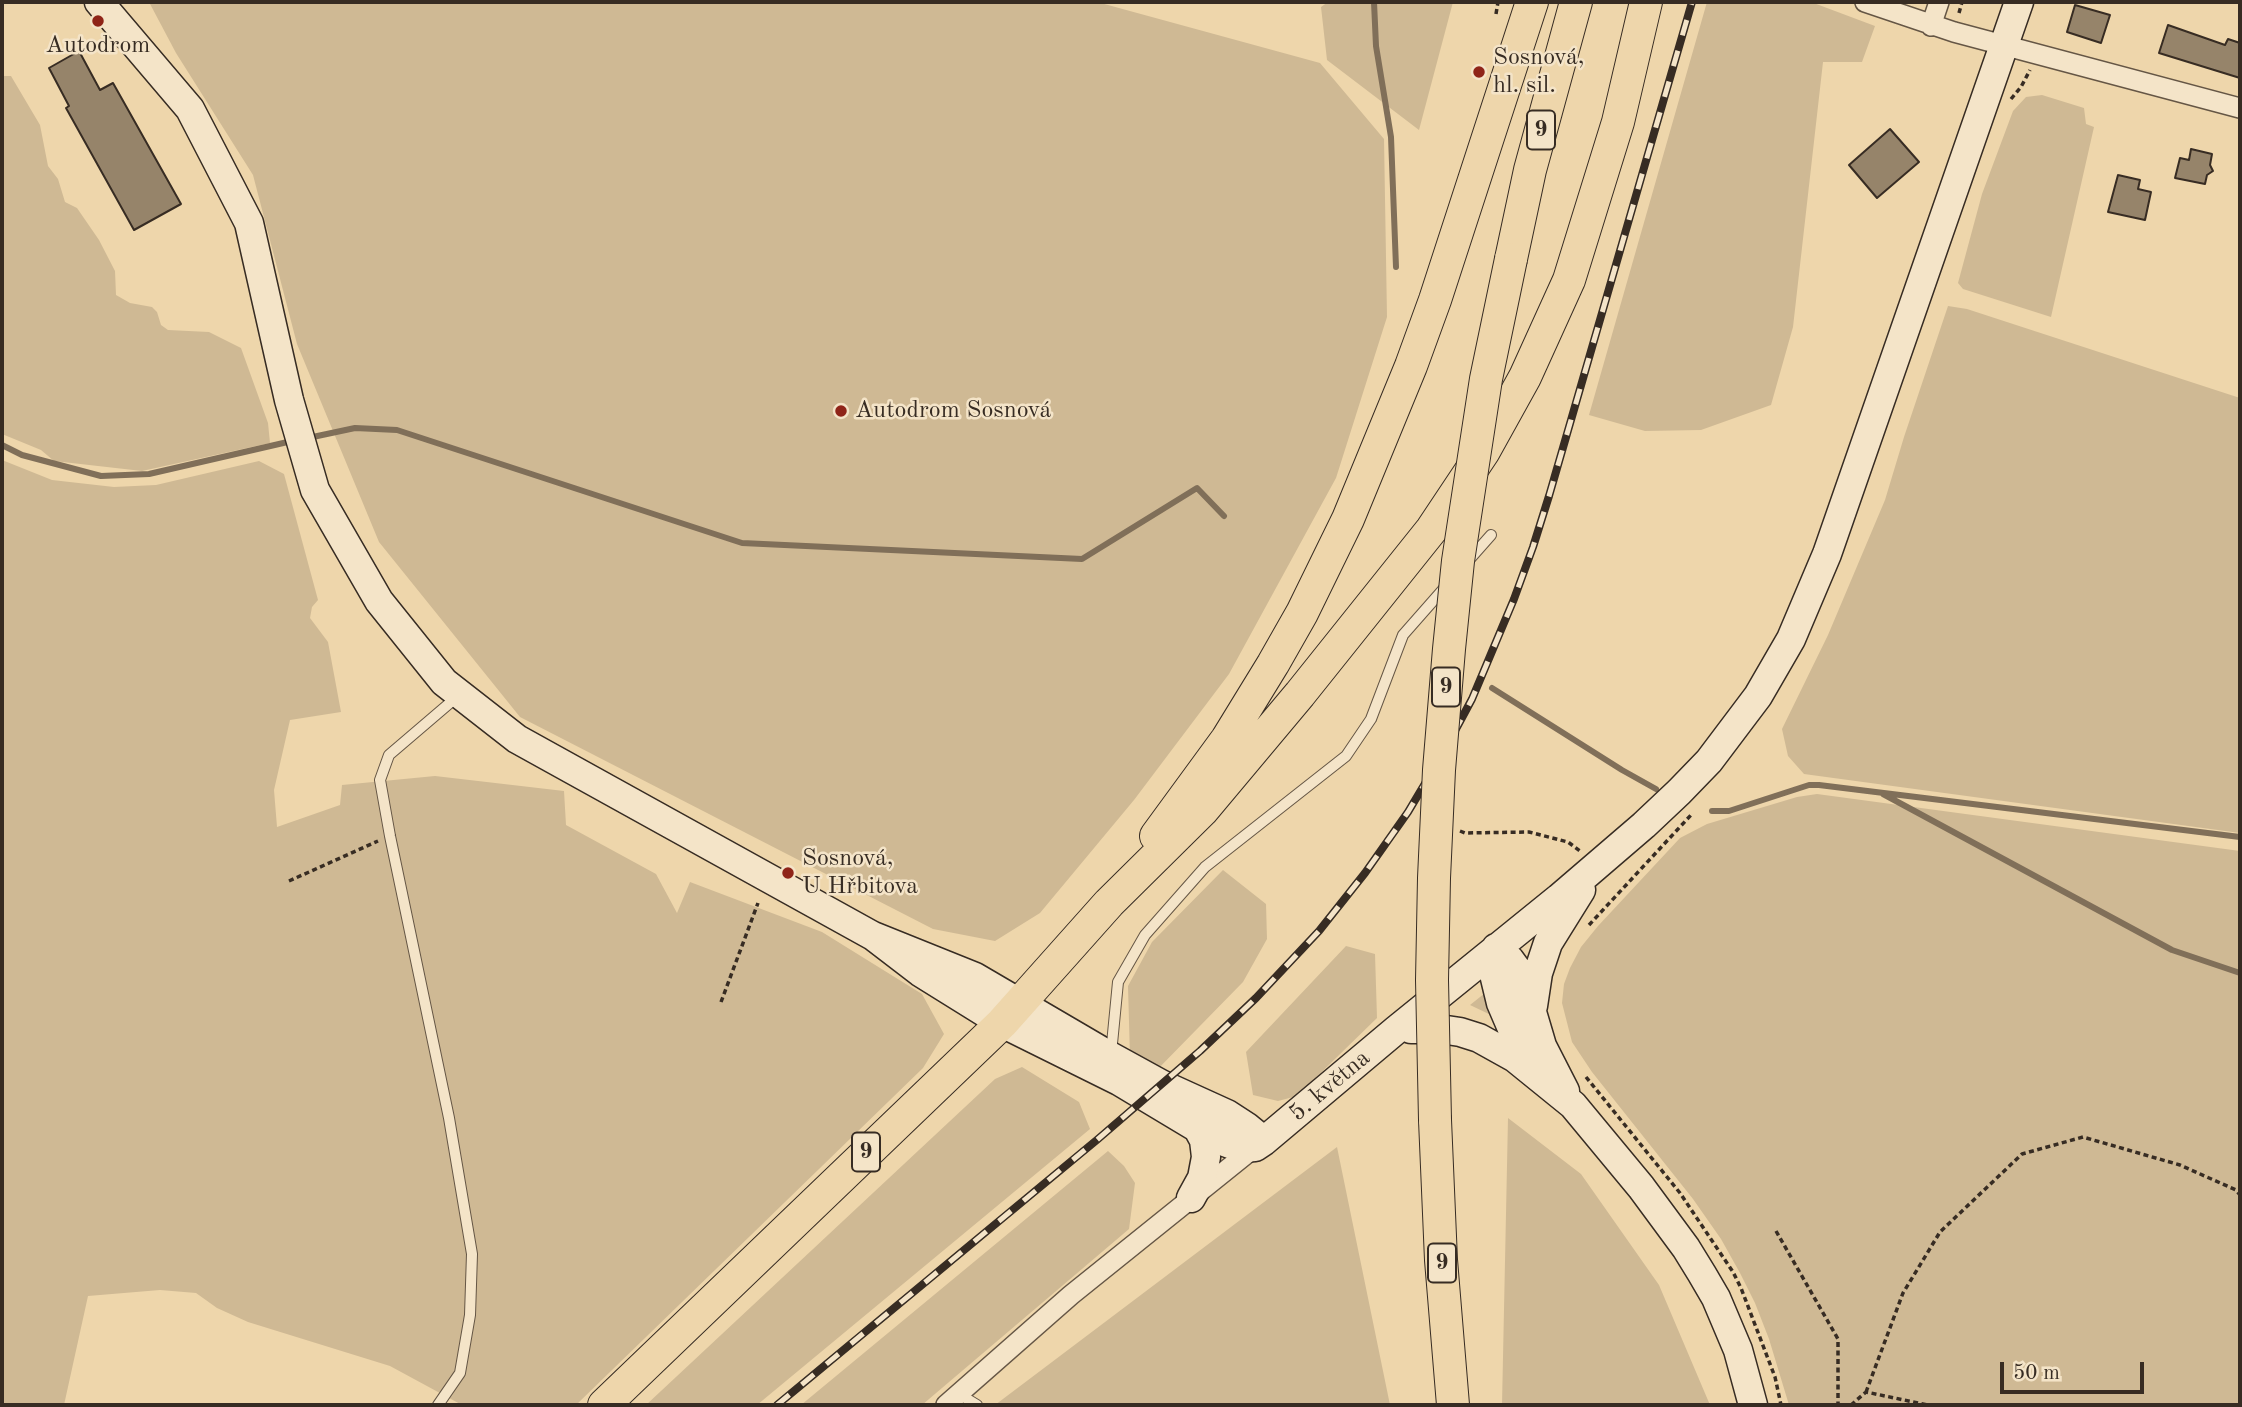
<!DOCTYPE html>
<meta charset="utf-8">
<style>
body{margin:0}
#map{position:relative;width:2242px;height:1407px;overflow:hidden;background:#eed6ab;font-family:"Old Standard TT",serif}
canvas{display:block}
.frame{position:absolute;inset:0;border:4px solid #372c23;pointer-events:none}
.scale{position:absolute;left:2000px;top:1362px;width:144px;height:32px;box-sizing:border-box;border:4px solid #372c23;border-top:0;padding-left:9px;font-size:21px;line-height:24px;white-space:nowrap;color:#372c23;-webkit-text-stroke:5px #f4e4c8;paint-order:stroke}
</style>
<div id="map">
<canvas width="2242" height="1407"></canvas>
<div class="frame"></div>
<div class="scale">50 m</div>
</div>
<script>
const context = document.querySelector('canvas').getContext('2d');
context.lineJoin = 'round';
function fillPath(path, color) { context.fillStyle = color; context.fill(path, 'evenodd'); }
const poly = rows => new Path2D(rows.map(r => 'M' + r).join(''));
function trace(path, color, width, dash) { context.strokeStyle = color; context.lineWidth = width; context.lineCap = dash ? 'butt' : 'round'; context.setLineDash(dash || []); context.stroke(path); }
function label(font, color, halo, rows, align = 'center') {
  context.font = font + ' "Old Standard TT",serif'; context.lineWidth = 5; context.setLineDash([]); context.textBaseline = 'middle'; context.strokeStyle = halo; context.fillStyle = color; for (const [text, x, y, turn = 0] of rows) {
    context.save(); context.translate(x, y); context.rotate((+turn || 0) * Math.PI / 180); context.textAlign = isNaN(turn) ? turn : align; if (halo) context.strokeText(text, 0, 0); context.fillText(text, 0, 0); context.restore();
  }
}
fillPath(poly([
 [149,2,1097,2,1320,63,1384,139,1387,317,1336,478,1229,674,1134,800,1040,913,995,941,933,929,520,717,379,542,297,344,253,175,176,53],
 [1328,2,1453,2,1419,130,1327,60,1321,7],
 [1707,2,1811,2,1875,26,1862,62,1823,62,1793,327,1771,405,1701,430,1645,431,1589,415],
 [2,76,11,76,40,125,48,166,58,179,65,202,77,208,99,240,115,271,116,295,130,303,152,307,157,312,161,325,168,330,209,332,241,348,268,423,270,443,142,471,54,461,41,450,2,434],
 [2042,95,2084,108,2086,124,2094,127,2051,317,1963,289,1958,283,1982,194,2013,111,2026,97],
 [1948,306,1967,309,2240,398,2240,833,1804,774,1788,756,1782,729,1828,635,1885,500,1904,437],
 [2,460,52,480,114,487,156,485,259,461,284,474,318,600,312,607,310,618,328,642,341,712,290,720,274,790,277,827,340,805,342,785,435,776,564,791,566,825,656,874,677,913,690,882,822,932,922,994,944,1034,923,1068,576,1405,462,1405,390,1366,248,1322,217,1308,196,1293,160,1290,88,1296,64,1405,2,1405],
 [1817,794,2240,851,2240,1405,1789,1405,1769,1339,1755,1303,1740,1273,1721,1239,1693,1199,1592,1072,1572,1042,1562,1003,1564,984,1570,968,1581,947,1598,926,1680,838,1707,824,1797,797],
 [1223,870,1266,904,1267,939,1243,982,1153,1074,1130,1057,1128,986,1152,942],
 [1346,946,1375,954,1377,1018,1297,1096,1278,1101,1253,1095,1246,1052],
 [1485,993,1491,1015,1470,1005],
 [1022,1067,1079,1102,1090,1129,757,1405,646,1405,995,1079],
 [1508,1118,1581,1174,1659,1285,1710,1405,1502,1405],
 [1337,1147,1390,1405,995,1405],
 [1108,1151,1124,1166,1135,1183,1129,1229,922,1405,801,1405]
]), '#cfb994');
trace(poly([
 [1374,2,1376,46,1391,137,1396,267],
 [308,438,355,428,397,430,742,543,1082,559,1197,488,1224,516],
 [2,445,22,455,101,476,149,474,292,441],
 [1492,688,1622,770,1656,789],
 [1883,794,2172,950,2240,973],
 [1712,811,1729,811,1809,785,1819,785,2240,837]
]), '#806f59', 6);
const building = poly([
 [2075,5,2110,15,2101,43,2067,32,2075,5],
 [2168,25,2225,45,2228,39,2240,43,2240,78,2159,53,2168,25],
 [79,51,100,90,113,83,181,204,134,230,66,108,69,106,49,68,79,51],
 [1890,129,1919,162,1877,198,1849,165,1890,129],
 [2191,149,2212,154,2210,165,2213,171,2207,175,2205,184,2175,178,2180,158,2189,160,2191,149],
 [2118,175,2140,180,2138,189,2151,192,2145,220,2108,212,2118,175]
]);
fillPath(building, '#96846a');
trace(building, '#372c23', 2);
const lane = poly([
 [1468,561,1491,535],
 [1111,1054,1118,982,1145,935,1205,867,1346,756,1371,719,1403,635,1447,585],
 [959,1394,977,1405],
 [438,1405,460,1373,470,1315,472,1254,449,1118,390,836,380,780,389,755,458,696]
]);
const street = poly([
 [1865,2,1954,32,2240,108],
 [1931,26,1939,2],
 [946,1405,1071,1295,1255,1147]
]);
const secondary = poly([
 [99,2,190,109,249,223,289,400,315,490,379,601,444,682,517,739,873,936,975,977,1110,1056,1161,1084,1227,1114,1247,1127,1264,1141],
 [873,936,920,972,1002,1023,1119,1081,1214,1138,1241,1148,1255,1147,1264,1141,1396,1030,1559,898,1644,825,1679,792,1709,761,1758,696,1791,639,1827,554,2019,2],
 [1496,948,1510,960,1521,975,1542,1046,1565,1091],
 [1496,948,1494,974,1501,1003,1519,1045,1533,1066],
 [1533,1006,1538,973,1548,943,1581,890],
 [1411,1029,1440,1029,1460,1032,1479,1038,1515,1058,1573,1105,1641,1187,1686,1248,1702,1274,1716,1298,1738,1350,1753,1405],
 [1191,1198,1202,1178,1206,1157,1204,1140,1198,1129]
]);
const primary = poly([
 [1511,259,1530,170,1576,2],
 [1156,836,1227,739,1273,664,1302,613,1348,519,1411,366,1435,300,1532,2],
 [1435,1120,1441,1260,1453,1405],
 [604,1405,1002,1023,1109,903,1202,811,1300,694,1432,529,1484,451,1525,377,1569,280,1618,122,1646,2]
]);
trace(lane, '#655645', 12);
trace(street, '#655645', 22);
trace(secondary, '#372c23', 31);
trace(primary, '#372c23', 34);
trace(poly([
 [1959,13,1962,2],
 [1496,14,1498,2],
 [2011,99,2021,87,2030,70],
 [1460,831,1465,833,1529,832,1568,842,1580,851],
 [289,881,378,841],
 [1589,925,1691,815],
 [721,1002,758,903],
 [1586,1077,1680,1193,1733,1272,1741,1288,1775,1377,1781,1405],
 [1776,1231,1838,1339,1838,1405],
 [1866,1392,1903,1293,1940,1232,2022,1154,2083,1137,2180,1165,2236,1190,2240,1195],
 [1851,1405,1866,1392,1928,1405]
]), '#372c23', 3.5, [5, 3.5]);
trace(lane, '#f4e4c8', 10);
trace(street, '#f4e4c8', 19);
trace(secondary, '#f4e4c8', 28);
trace(primary, '#eed6ab', 32);
const rail = poly([
 [777,1405,1098,1139,1200,1051,1256,998,1319,931,1365,873,1408,812,1442,755,1472,699,1514,599,1533,547,1549,496,1692,2]
]);
trace(rail, '#372c23', 8);
trace(rail, '#f4e4c8', 5, [16]);
const primaryBridge = poly([
 [1435,1120,1432,980,1434,878,1439,770,1449,649,1458,561,1486,379,1511,259]
]);
trace(primaryBridge, '#372c23', 34, []);
trace(primaryBridge, '#eed6ab', 32);
for (const [x, y, r, color] of [
 [98,21,7,"#8f2418"],
 [1479,72,7,"#8f2418"],
 [841,411,7,"#8f2418"],
 [788,873,7,"#8f2418"]
]) { const dot = new Path2D(); dot.arc(x, y, r, 0, 2 * Math.PI); context.fillStyle = color; context.fill(dot); trace(dot, '#f4e4c8', 2.5); }
for (const [x, y, w] of [
 [1541,130,28],
 [1446,687,28],
 [866,1152,28],
 [1442,1263,28]
]) { const box = new Path2D(); box.roundRect(x - w / 2, y - 19.5, w, 39, 5); context.fillStyle = '#f4e4c8'; context.fill(box); trace(box, '#372c23', 2); }
label('bold 23px', '#372c23', null, [
 ["9",1541,130],
 ["9",1446,687],
 ["9",866,1152],
 ["9",1442,1263]
]);
label('24px', '#372c23', '#f4e4c8', [
 ["Autodrom",98,46,"center"],
 ["Sosnová,",1493,58],
 ["hl. sil.",1493,86],
 ["Autodrom Sosnová",855,411],
 ["Sosnová,",802,859],
 ["U Hřbitova",802,887]
], 'left');
label('24px', '#372c23', '#f4e4c8', [
 ["5. května",1330,1086,-40]
]);
</script>
